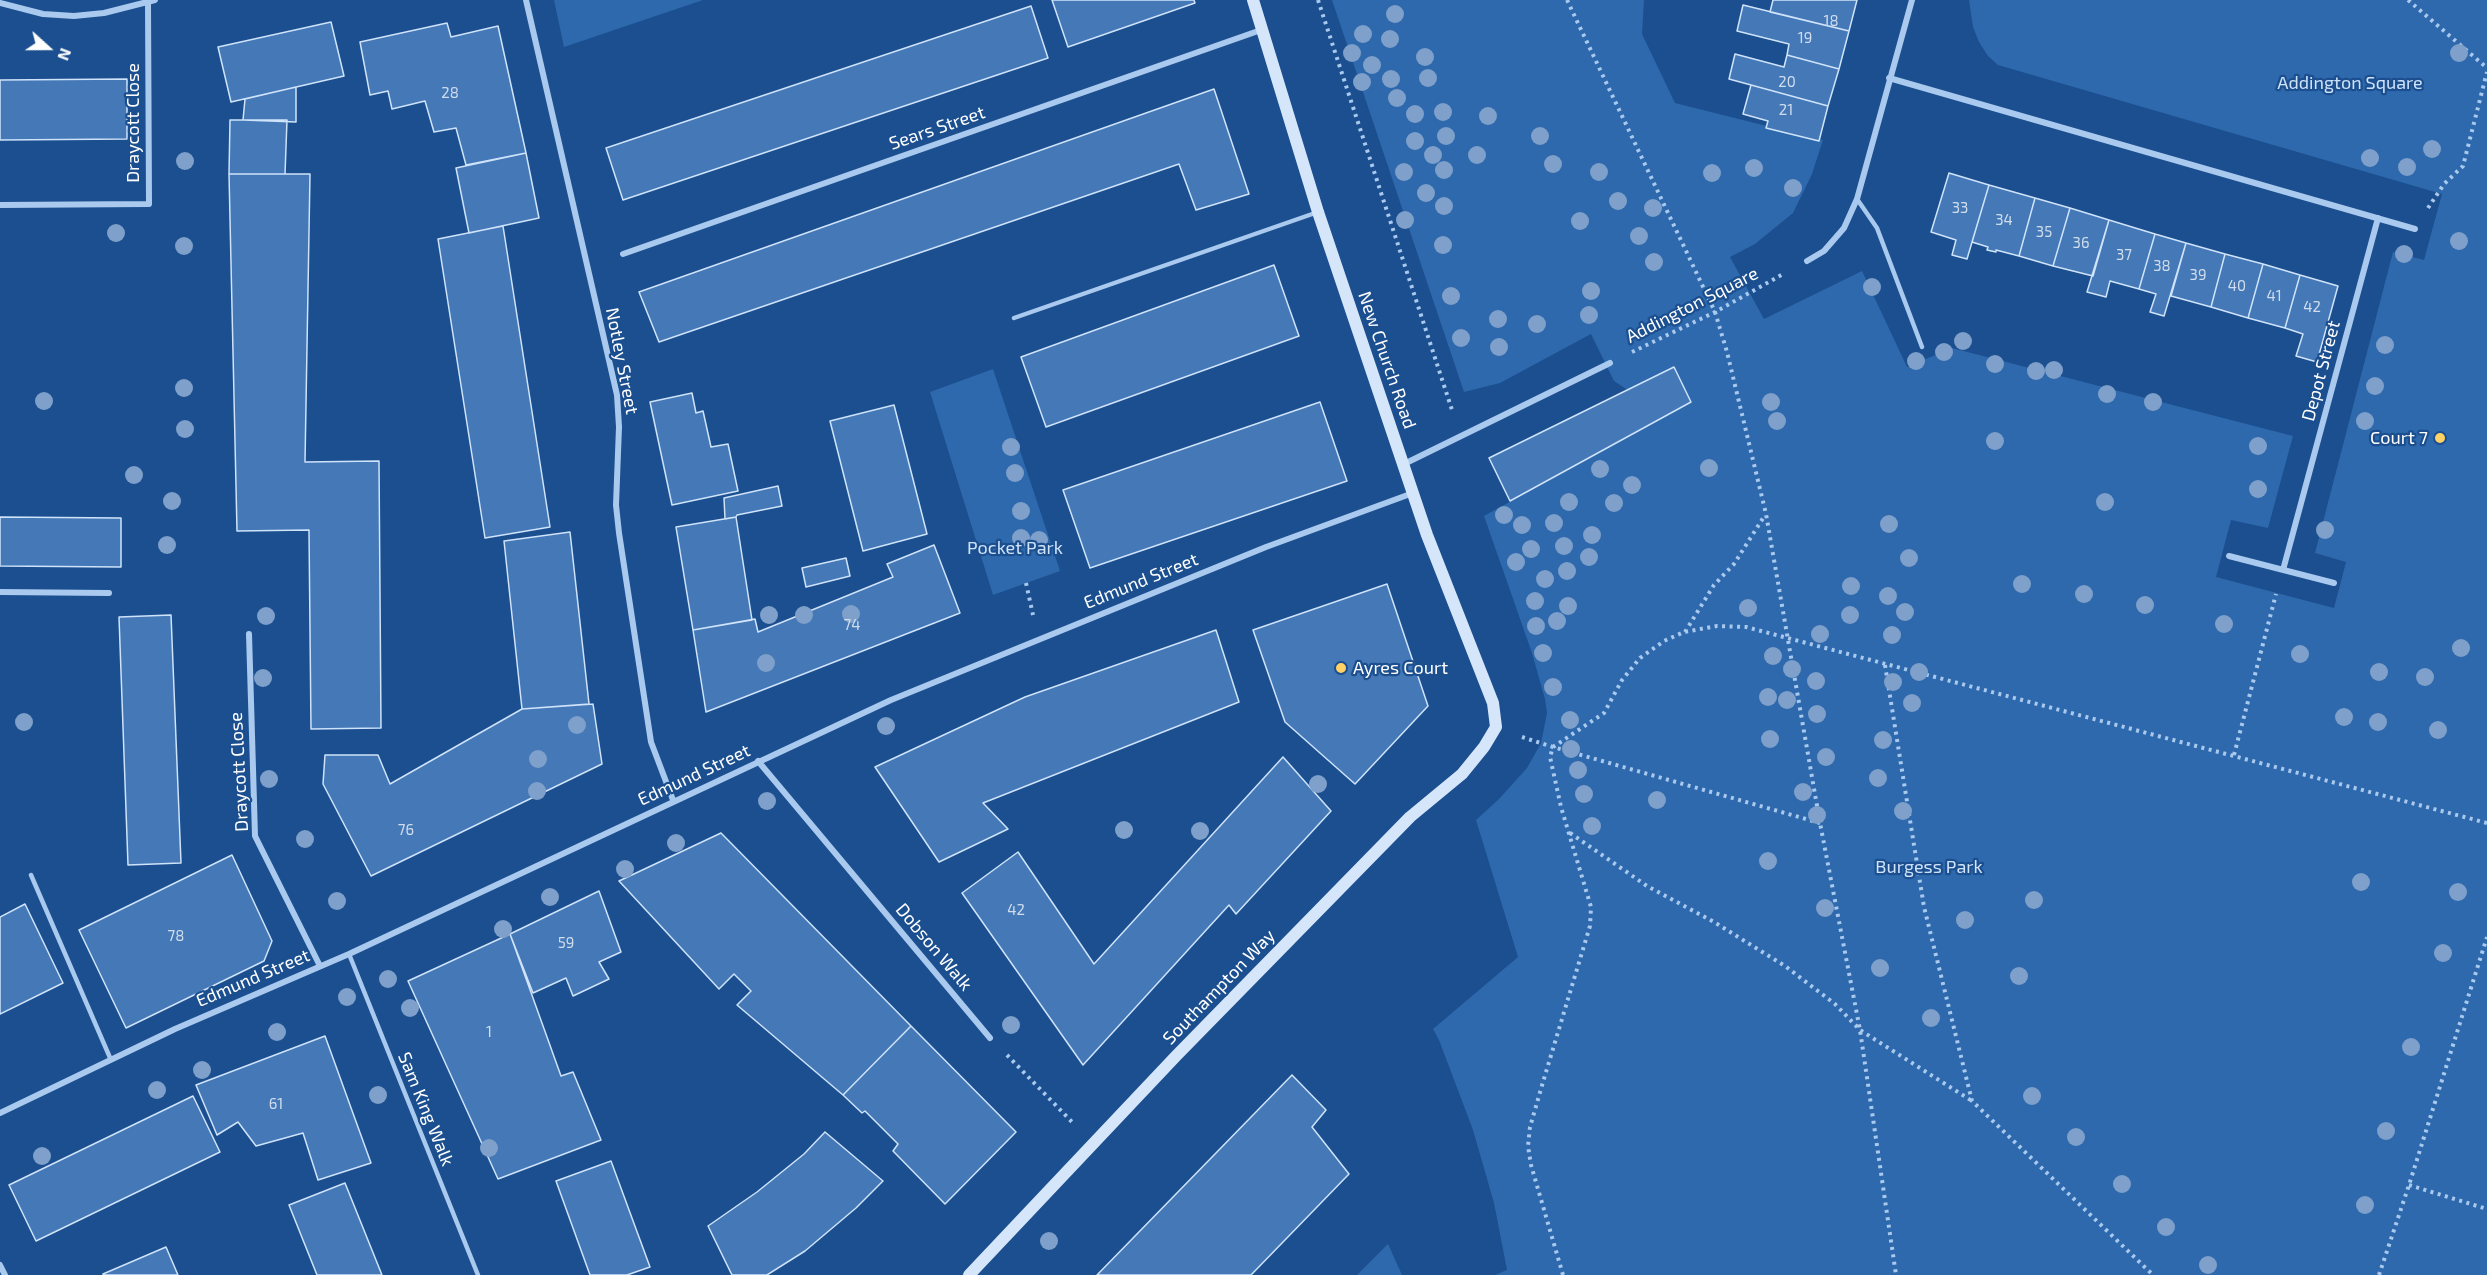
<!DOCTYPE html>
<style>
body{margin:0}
#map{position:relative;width:2487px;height:1275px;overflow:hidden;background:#1b4f8f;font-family:"Exo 2",sans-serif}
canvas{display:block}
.north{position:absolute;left:18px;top:18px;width:60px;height:60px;-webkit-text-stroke:4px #1b4f8f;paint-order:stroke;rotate:111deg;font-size:16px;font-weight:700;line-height:24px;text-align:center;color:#fff}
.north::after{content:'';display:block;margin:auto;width:21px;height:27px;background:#fff;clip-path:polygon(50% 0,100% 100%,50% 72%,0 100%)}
</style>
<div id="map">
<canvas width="2487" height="1275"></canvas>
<div class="north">N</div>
</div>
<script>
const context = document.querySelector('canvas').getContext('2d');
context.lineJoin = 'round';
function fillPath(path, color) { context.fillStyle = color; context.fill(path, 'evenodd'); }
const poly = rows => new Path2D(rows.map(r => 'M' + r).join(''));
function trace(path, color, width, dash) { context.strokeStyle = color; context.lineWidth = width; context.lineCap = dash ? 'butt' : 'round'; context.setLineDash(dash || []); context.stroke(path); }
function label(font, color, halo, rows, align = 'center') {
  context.font = font + ' "Exo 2",sans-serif'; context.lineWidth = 4.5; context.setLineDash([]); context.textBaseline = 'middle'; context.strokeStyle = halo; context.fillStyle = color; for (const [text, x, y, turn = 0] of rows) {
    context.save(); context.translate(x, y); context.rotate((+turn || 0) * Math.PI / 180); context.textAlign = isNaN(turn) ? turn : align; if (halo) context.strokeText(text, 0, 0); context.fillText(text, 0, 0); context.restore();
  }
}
fillPath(poly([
 [554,0,703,0,564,47],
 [1332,0,1644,0,1642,34,1675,103,1823,140,1812,174,1793,213,1755,244,1730,257,1764,319,1862,271,1907,367,1952,348,2293,436,2268,528,2231,520,2216,577,2334,608,2346,562,2315,553,2393,252,2424,260,2442,194,1998,65,1988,56,1979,42,1973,27,1969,0,2487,0,2487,1275,1495,1275,1507,1270,1494,1203,1473,1130,1439,1040,1433,1029,1518,957,1476,820,1499,799,1527,768,1541,743,1547,713,1545,699,1532,653,1484,516,1691,402,1674,368,1629,391,1614,381,1591,334,1500,383,1464,392],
 [993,369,1060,571,993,595,930,392],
 [1388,1244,1402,1275,1357,1275]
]), '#2e69ad');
const building = poly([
 [1052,0,1194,0,1195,3,1068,47,1052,0],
 [1773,0,1857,0,1849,31,1770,12,1773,0],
 [1743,5,1849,31,1839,69,1787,55,1789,44,1737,31,1743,5],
 [1031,6,1048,58,623,200,606,148,1031,6],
 [331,22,344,76,231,102,218,47,331,22],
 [447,23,451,37,498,26,526,153,466,165,456,128,434,132,425,101,392,109,388,91,370,95,360,42,447,23],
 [1735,54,1784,67,1787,55,1839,69,1828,106,1729,79,1735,54],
 [127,79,127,139,0,140,0,80,127,79],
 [1751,85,1828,106,1819,141,1766,128,1768,121,1743,114,1751,85],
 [296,87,296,122,243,120,245,99,296,87],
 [1214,89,1249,194,1196,210,1179,164,659,342,639,292,1214,89],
 [230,120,287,120,285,174,229,174,230,120],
 [526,153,539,218,469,233,456,168,526,153],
 [1949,173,1989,185,1967,259,1952,255,1956,240,1931,232,1949,173],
 [229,174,310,174,305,462,379,461,381,728,311,729,309,530,237,531,229,174],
 [1989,185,2035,198,2019,256,1996,250,1996,252,1987,250,1988,247,1972,242,1989,185],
 [2035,198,2070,208,2053,266,2019,256,2035,198],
 [2070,208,2109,220,2093,276,2053,266,2070,208],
 [2109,220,2155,234,2139,289,2110,281,2106,297,2087,292,2109,220],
 [503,226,550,527,485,538,438,239,503,226],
 [2155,234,2186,243,2164,316,2150,312,2156,294,2139,289,2155,234],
 [2186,243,2225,254,2211,307,2171,296,2186,243],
 [2225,254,2263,264,2248,318,2211,307,2225,254],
 [2263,264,2300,275,2285,328,2248,318,2263,264],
 [1274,265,1299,336,1046,427,1021,357,1274,265],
 [2300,275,2338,286,2317,362,2296,356,2303,334,2285,328,2300,275],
 [1674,367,1691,402,1510,501,1489,458,1674,367],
 [692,393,696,413,703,411,711,447,728,444,738,491,672,505,650,402,692,393],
 [1320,402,1347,481,1090,568,1063,490,1320,402],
 [894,405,927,534,863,551,830,421,894,405],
 [778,486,782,506,737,515,736,517,725,519,724,498,778,486],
 [0,517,121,518,121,567,0,566,0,517],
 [736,517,752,620,693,630,676,527,736,517],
 [570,532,589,704,522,709,504,541,570,532],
 [934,545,960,613,706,712,693,630,755,619,758,632,893,577,887,564,934,545],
 [846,558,850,576,806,587,802,568,846,558],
 [1387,584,1428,706,1355,784,1285,722,1253,630,1387,584],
 [171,615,181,863,128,865,119,617,171,615],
 [1216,630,1239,702,983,803,1008,829,939,862,875,767,1025,697,1216,630],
 [593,704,602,764,371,876,323,784,325,755,378,755,390,784,522,709,593,704],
 [1283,757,1331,811,1236,914,1229,905,1083,1065,962,893,1018,852,1094,964,1283,757],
 [721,833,911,1026,843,1095,737,1005,751,991,734,974,719,989,619,881,721,833],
 [232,855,272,941,264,961,126,1028,79,930,232,855],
 [599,891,621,952,599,962,609,979,573,996,566,978,533,993,510,934,599,891],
 [25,904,63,983,0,1014,0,917,25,904],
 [510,934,561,1076,573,1072,601,1140,498,1179,408,981,510,934],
 [911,1026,1016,1132,945,1204,893,1151,898,1144,865,1111,862,1113,843,1095,911,1026],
 [325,1036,371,1163,318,1180,303,1133,256,1146,238,1122,217,1135,196,1085,325,1036],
 [1292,1075,1326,1110,1312,1127,1349,1174,1251,1275,1097,1275,1292,1075],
 [193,1096,220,1152,36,1241,9,1185,193,1096],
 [825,1132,883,1181,856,1208,805,1251,767,1275,732,1275,708,1226,757,1192,804,1154,825,1132],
 [611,1161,650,1267,627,1275,590,1275,556,1181,611,1161],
 [345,1183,382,1275,317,1275,289,1205,345,1183],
 [166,1247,178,1275,103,1275,103,1274,166,1247]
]);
fillPath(building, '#4478b7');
trace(building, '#cfe3fa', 1.5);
trace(poly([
 [1318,0,1453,413],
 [1567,0,1715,312,1727,352,1766,514,1820,823,1860,1030,1896,1275],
 [2408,0,2487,68],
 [2428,208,2444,184,2463,166,2487,72],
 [1632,352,1715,312,1785,273],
 [1026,583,1033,615],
 [1685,632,1714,585,1734,564,1765,515],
 [1885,665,1924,907,1972,1101,2153,1275],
 [1522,737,1553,747,1820,823],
 [2234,755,2276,594],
 [1570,833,1647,886,1714,922,1785,966,1835,1004,1860,1030,1972,1101],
 [1007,1055,1073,1123],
 [2409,1185,2487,1209],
 [1563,1275,1531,1165,1528,1146,1530,1127,1543,1082,1590,926,1591,907,1561,807,1550,757,1553,747,1604,713,1622,680,1640,658,1664,641,1684,632,1717,626,1746,627,2487,823],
 [2379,1275,2409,1185,2487,937]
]), '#a9c9ee', 4, [3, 4.5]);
trace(poly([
 [1857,199,1877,228,1922,347],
 [1014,318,1318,212],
 [31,875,111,1060],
 [349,954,478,1275]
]), '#a9c9ee', 4.5);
trace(poly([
 [526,0,617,395,619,427,616,505,619,533,651,742,673,800],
 [0,3,43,14,74,16,104,13,155,0],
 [1889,78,2415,229],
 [0,205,149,204,148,2],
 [623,254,1261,30],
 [1807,261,1824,251,1844,228,1857,199,1912,0],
 [1404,464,1610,363],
 [2229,556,2334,583],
 [2283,570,2378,218],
 [0,592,109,593],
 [249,634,255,836,320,966],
 [758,761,990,1038],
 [0,1113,175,1029,349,954,891,700,1266,547,1413,493],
 [0,1265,5,1275]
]), '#a9c9ee', 6);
trace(poly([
 [969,1275,1176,1056,1410,817,1462,774,1484,747,1496,727,1493,703,1427,535,1318,212,1253,0]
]), '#d6e6fa', 12);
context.fillStyle = '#7ea0ca';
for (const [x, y] of [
 [1395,14],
 [1363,34],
 [1390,39],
 [1352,53],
 [2459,53],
 [1425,57],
 [1372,65],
 [1428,78],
 [1391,79],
 [1362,82],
 [1397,98],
 [1443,112],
 [1415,114],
 [1488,116],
 [1446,136],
 [1540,136],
 [1415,141],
 [2432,149],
 [1433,155],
 [1477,155],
 [2370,158],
 [185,161],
 [1553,164],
 [2407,167],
 [1754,168],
 [1444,170],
 [1404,172],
 [1599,172],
 [1712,173],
 [1793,188],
 [1426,193],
 [1618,201],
 [1444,206],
 [1653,208],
 [1405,220],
 [1580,221],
 [116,233],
 [1639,236],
 [2459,241],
 [1443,245],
 [184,246],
 [2404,254],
 [1654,262],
 [1872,287],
 [1591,291],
 [1451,296],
 [1589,315],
 [1498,319],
 [1537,324],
 [1461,338],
 [1963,341],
 [2385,345],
 [1499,347],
 [1944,352],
 [1916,361],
 [1995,364],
 [2054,370],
 [2036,371],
 [2375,386],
 [184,388],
 [2107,394],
 [44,401],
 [1771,402],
 [2153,402],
 [1777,421],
 [2365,421],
 [185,429],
 [1995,441],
 [2258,446],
 [1011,447],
 [1709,468],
 [1600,469],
 [1015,473],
 [134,475],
 [1632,485],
 [2258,489],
 [172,501],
 [1569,502],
 [2105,502],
 [1614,503],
 [1021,511],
 [1504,515],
 [1554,523],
 [1889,524],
 [1522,525],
 [2325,530],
 [1592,535],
 [1021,538],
 [1039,540],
 [167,545],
 [1564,546],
 [1531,549],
 [1589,557],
 [1909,558],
 [1516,562],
 [1567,571],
 [1545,579],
 [2022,584],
 [1851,586],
 [2084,594],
 [1888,596],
 [1535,601],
 [2145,605],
 [1568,606],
 [1748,608],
 [1905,612],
 [851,614],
 [769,615],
 [804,615],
 [1850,615],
 [266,616],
 [1557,621],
 [2224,624],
 [1536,626],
 [1820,634],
 [1892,635],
 [2461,648],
 [1543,653],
 [2300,654],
 [1773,656],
 [766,663],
 [1792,669],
 [1919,672],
 [2379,672],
 [2425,677],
 [263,678],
 [1816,681],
 [1893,682],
 [1553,687],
 [1768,697],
 [1787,700],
 [1912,703],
 [1817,714],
 [2344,717],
 [1570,720],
 [24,722],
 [2378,722],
 [577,725],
 [886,726],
 [2438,730],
 [1770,739],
 [1883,740],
 [1571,749],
 [1826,757],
 [538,759],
 [1578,770],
 [1878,778],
 [269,779],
 [1318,784],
 [537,791],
 [1803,792],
 [1584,794],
 [1657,800],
 [767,801],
 [1903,811],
 [1817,815],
 [1592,826],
 [1124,830],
 [1200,831],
 [305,839],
 [676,843],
 [1768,861],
 [625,869],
 [2361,882],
 [2458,892],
 [550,897],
 [2034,900],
 [337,901],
 [1825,908],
 [1965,920],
 [503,929],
 [2443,953],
 [1880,968],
 [2019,976],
 [388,979],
 [347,997],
 [410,1008],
 [1931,1018],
 [1011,1025],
 [277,1032],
 [2411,1047],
 [202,1070],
 [157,1090],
 [378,1095],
 [2032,1096],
 [2386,1131],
 [2076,1137],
 [489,1148],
 [42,1156],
 [2122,1184],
 [2365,1205],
 [2166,1227],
 [1049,1241],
 [2208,1265]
]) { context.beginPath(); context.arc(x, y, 9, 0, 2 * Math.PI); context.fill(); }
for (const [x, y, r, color] of [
 [2440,438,6,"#ffd166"],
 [1341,668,6,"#ffd166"]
]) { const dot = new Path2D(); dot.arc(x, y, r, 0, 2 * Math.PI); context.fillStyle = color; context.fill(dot); trace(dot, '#1b4f8f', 2); }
label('15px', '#d0dded', null, [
 ["18",1831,21],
 ["19",1805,38],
 ["20",1787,82],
 ["28",450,93],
 ["21",1786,110],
 ["33",1960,208],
 ["34",2004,220],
 ["35",2044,232],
 ["36",2081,243],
 ["37",2124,255],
 ["38",2162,266],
 ["39",2198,275],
 ["40",2237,286],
 ["41",2274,296],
 ["42",2312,307],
 ["74",852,625],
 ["76",406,830],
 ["42",1016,910],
 ["78",176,936],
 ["59",566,943],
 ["1",489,1032],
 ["61",276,1104]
]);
label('18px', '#cfe3fa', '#1b4f8f', [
 ["Addington Square",2350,83],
 ["Pocket Park",1015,548],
 ["Burgess Park",1929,867]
]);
label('18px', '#fff', '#1b4f8f', [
 ["Draycott Close",133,123,-90],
 ["Sears Street",937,128,-19],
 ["Addington Square",1692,305,-27],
 ["New Church Road",1387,360,71],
 ["Notley Street",622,361,79],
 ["Depot Street",2321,371,-75],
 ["Edmund Street",1141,581,-22],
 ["Draycott Close",239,772,-93],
 ["Edmund Street",694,775,-25],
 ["Dobson Walk",934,947,50],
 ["Edmund Street",253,978,-23],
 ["Southampton Way",1219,987,-46],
 ["Sam King Walk",426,1109,68]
]);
label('18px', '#fff', '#1b4f8f', [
 ["Court 7",2428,438],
 ["Ayres Court",1353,668,"left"]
], 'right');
</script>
